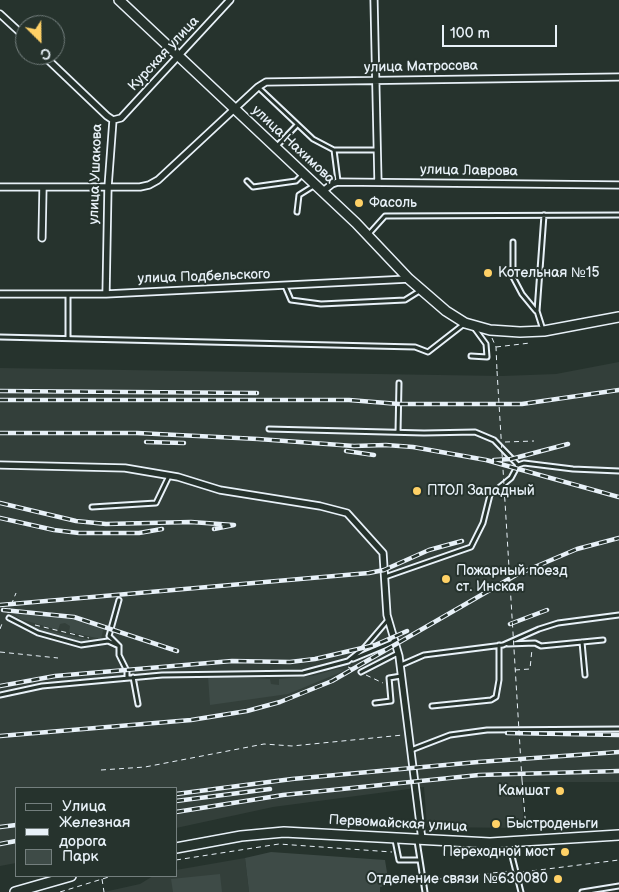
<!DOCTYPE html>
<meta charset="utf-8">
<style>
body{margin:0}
#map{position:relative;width:619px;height:892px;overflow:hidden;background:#26332d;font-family:"Balsamiq Sans",sans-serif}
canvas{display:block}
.legend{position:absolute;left:15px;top:787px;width:162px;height:90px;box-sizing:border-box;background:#26332d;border:1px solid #747f7e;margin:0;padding:6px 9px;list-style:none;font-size:15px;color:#e8f1f8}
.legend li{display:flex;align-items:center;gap:10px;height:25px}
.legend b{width:25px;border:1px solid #747f7e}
.north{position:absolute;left:15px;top:15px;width:50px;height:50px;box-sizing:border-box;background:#26332d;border:1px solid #747f7e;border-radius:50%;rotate:157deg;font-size:14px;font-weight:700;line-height:20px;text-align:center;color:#e8f1f8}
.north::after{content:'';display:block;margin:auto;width:18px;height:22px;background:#ffd166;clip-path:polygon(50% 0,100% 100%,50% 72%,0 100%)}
.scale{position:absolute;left:442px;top:25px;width:115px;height:22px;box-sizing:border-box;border:2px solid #e8f1f8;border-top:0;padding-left:6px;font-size:15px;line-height:18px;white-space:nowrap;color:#e8f1f8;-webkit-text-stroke:4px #26332d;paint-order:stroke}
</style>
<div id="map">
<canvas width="619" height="892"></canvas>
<ul class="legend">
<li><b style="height:6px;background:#26332d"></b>Улица</li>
<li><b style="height:6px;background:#e8f1f8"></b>Железная дорога</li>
<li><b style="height:14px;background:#3e4b47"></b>Парк</li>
</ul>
<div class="north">С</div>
<div class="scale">100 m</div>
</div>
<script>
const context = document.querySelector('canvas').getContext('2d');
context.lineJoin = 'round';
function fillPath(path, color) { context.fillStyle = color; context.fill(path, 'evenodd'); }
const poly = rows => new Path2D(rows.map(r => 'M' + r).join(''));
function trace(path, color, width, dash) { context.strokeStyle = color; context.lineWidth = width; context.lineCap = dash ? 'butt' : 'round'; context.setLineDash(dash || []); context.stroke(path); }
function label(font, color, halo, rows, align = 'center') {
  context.font = font + ' "Balsamiq Sans",sans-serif'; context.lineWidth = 4; context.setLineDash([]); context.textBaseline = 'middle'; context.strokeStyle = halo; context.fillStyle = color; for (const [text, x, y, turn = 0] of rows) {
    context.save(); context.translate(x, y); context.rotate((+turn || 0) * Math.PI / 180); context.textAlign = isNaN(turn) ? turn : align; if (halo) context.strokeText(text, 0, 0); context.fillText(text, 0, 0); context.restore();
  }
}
fillPath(poly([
 [619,362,619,782,521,782,524,828,427,827,424,787,273,807,176,828,176,788,16,788,16,863,0,866,0,368,502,376,556,374],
 [245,858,249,892,104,892,140,884,153,876,176,876,176,870]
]), '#333f3a');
fillPath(poly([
 [12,612,63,615,99,624,104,627,101,639,69,632,70,626,65,623,60,624,58,630,20,619],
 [25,624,63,634,99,642,82,644,48,634],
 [337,669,346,670,288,694,210,705,208,676,270,679,271,684,279,685,279,679,313,676],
 [271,852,385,860,389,885,380,887,380,892,249,892,245,858],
 [220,874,222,892,173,892,171,879]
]), '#3e4b47');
const lane = poly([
 [258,87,313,139,334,150,376,150],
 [277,146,297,125],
 [334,150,338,181],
 [247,181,253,187,296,181,303,174],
 [297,212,299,195,315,185],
 [368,235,385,216,619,215],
 [513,242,513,277,522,294,536,311],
 [285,286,291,300,321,304,405,300,421,290],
 [68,295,68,338],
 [543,330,537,311,544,215],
 [0,337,415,347,428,352,464,324],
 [471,356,487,357,486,344,475,329],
 [269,429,424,433,475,432,494,440,518,465],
 [398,432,399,383],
 [92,507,156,503,169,476],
 [385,577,471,547,483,523,490,495,511,478,518,465,524,463,573,469,619,471],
 [119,600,109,636,119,646,119,655,127,671,127,678],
 [9,618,38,633,81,645,108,641,119,646],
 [582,642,585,675],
 [508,644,535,643,541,646,603,640],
 [353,659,396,641],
 [401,665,424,655,503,645,539,629,558,623,619,615],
 [361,672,398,653],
 [133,677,138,704],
 [0,695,42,686,162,675,303,673,348,661,364,648,388,620],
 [375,703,391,701,389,678,401,676],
 [432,706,491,700,496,697,499,680,499,645],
 [411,750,450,735,487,730,619,729],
 [395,840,399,860,420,860],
 [417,841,425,892],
 [509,844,521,892],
 [582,892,619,886]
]);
const street = poly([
 [374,0,378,182],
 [0,14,25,37],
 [43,55,107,116,113,120,108,187,106,294],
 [113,120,121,118,230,0],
 [0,187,140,187,149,185,158,180,258,87,266,82,619,77],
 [322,192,332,184,338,182,619,185],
 [42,238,43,187],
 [0,294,106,294,409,279],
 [0,465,125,468,178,477,220,490,320,506,347,513,383,553,387,615,399,656,422,840]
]);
const secondary = poly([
 [119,0,356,223,409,279,446,311,465,323,490,330,520,332,544,331,619,317],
 [176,848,241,836,284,832,490,843,619,835],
 [15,892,71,876]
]);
trace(lane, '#e8f1f8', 7);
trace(street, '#e8f1f8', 9);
trace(secondary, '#e8f1f8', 12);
trace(poly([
 [492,338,496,347,497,371],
 [496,347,530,343],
 [505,442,534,441],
 [8,613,16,593],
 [35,625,89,638],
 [0,629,3,621],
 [0,652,58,658],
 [348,667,356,670],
 [515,670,530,669,532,649],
 [366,675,383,683],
 [101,770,145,767,264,744,292,746,403,735],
 [522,780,526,829,529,829],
 [529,854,556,854],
 [176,860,279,844,392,852],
 [523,872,619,860],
 [102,879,104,892],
 [430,880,510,871],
 [60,892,112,876]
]), '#e8f1f8', 1, [5, 4]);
trace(lane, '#26332d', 3);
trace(street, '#26332d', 5.5);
trace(secondary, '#26332d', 9);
const rail = poly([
 [0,391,257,393],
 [0,400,349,400,399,404,522,404,619,390],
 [0,433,137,433,258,439,354,446,386,445,413,447,486,460,619,497],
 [146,442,184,443],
 [346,451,374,455],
 [494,460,511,459,568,444],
 [0,503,76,521,106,524,191,522,234,525,214,529],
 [0,518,54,530,79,533,139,533,162,529],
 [0,605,369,573,384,570,429,550,462,541],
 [3,610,74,617,177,651],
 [510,624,547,610],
 [0,686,55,676,232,661,290,662,315,659,375,645,407,631],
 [507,733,619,735],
 [0,736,191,720,247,711,280,702,332,681,516,575,577,549,619,538],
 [176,794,292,779,478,762,619,752],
 [176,801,270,789],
 [176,812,283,795,479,775,619,771],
 [0,827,16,825],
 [0,844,16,841]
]);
trace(rail, '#e8f1f8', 4.5);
trace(rail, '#26332d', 2.5, [8]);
trace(poly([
 [497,371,522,780]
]), '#e8f1f8', 1, [5, 4]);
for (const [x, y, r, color] of [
 [359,203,5,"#ffd166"],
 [488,273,5,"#ffd166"],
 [417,491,5,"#ffd166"],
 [446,579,5,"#ffd166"],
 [560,791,5,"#ffd166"],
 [496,824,5,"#ffd166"],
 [565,852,5,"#ffd166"],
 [558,879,5,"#ffd166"]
]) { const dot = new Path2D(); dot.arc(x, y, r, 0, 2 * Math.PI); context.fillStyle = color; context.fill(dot); trace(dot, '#26332d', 2); }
label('14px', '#e8f1f8', '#26332d', [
 ["Курская улица",164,54,-47],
 ["улица Матросова",421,67,-1],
 ["улица Нахимова",293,145,43],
 ["улица Лаврова",469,171,1],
 ["улица Ушакова",96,174,-88],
 ["улица Подбельского",204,277,-2],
 ["Первомайская улица",398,824,3]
]);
label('14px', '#e8f1f8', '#26332d', [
 ["Фасоль",369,203],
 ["Котельная №15",498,273],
 ["ПТОЛ Западный",427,491],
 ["Пожарный поезд",456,571],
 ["ст. Инская",456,587],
 ["Камшат",550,791,"right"],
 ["Быстроденьги",506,824],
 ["Переходной мост",555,852,"right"],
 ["Отделение связи №630080",548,879,"right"]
], 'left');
</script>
